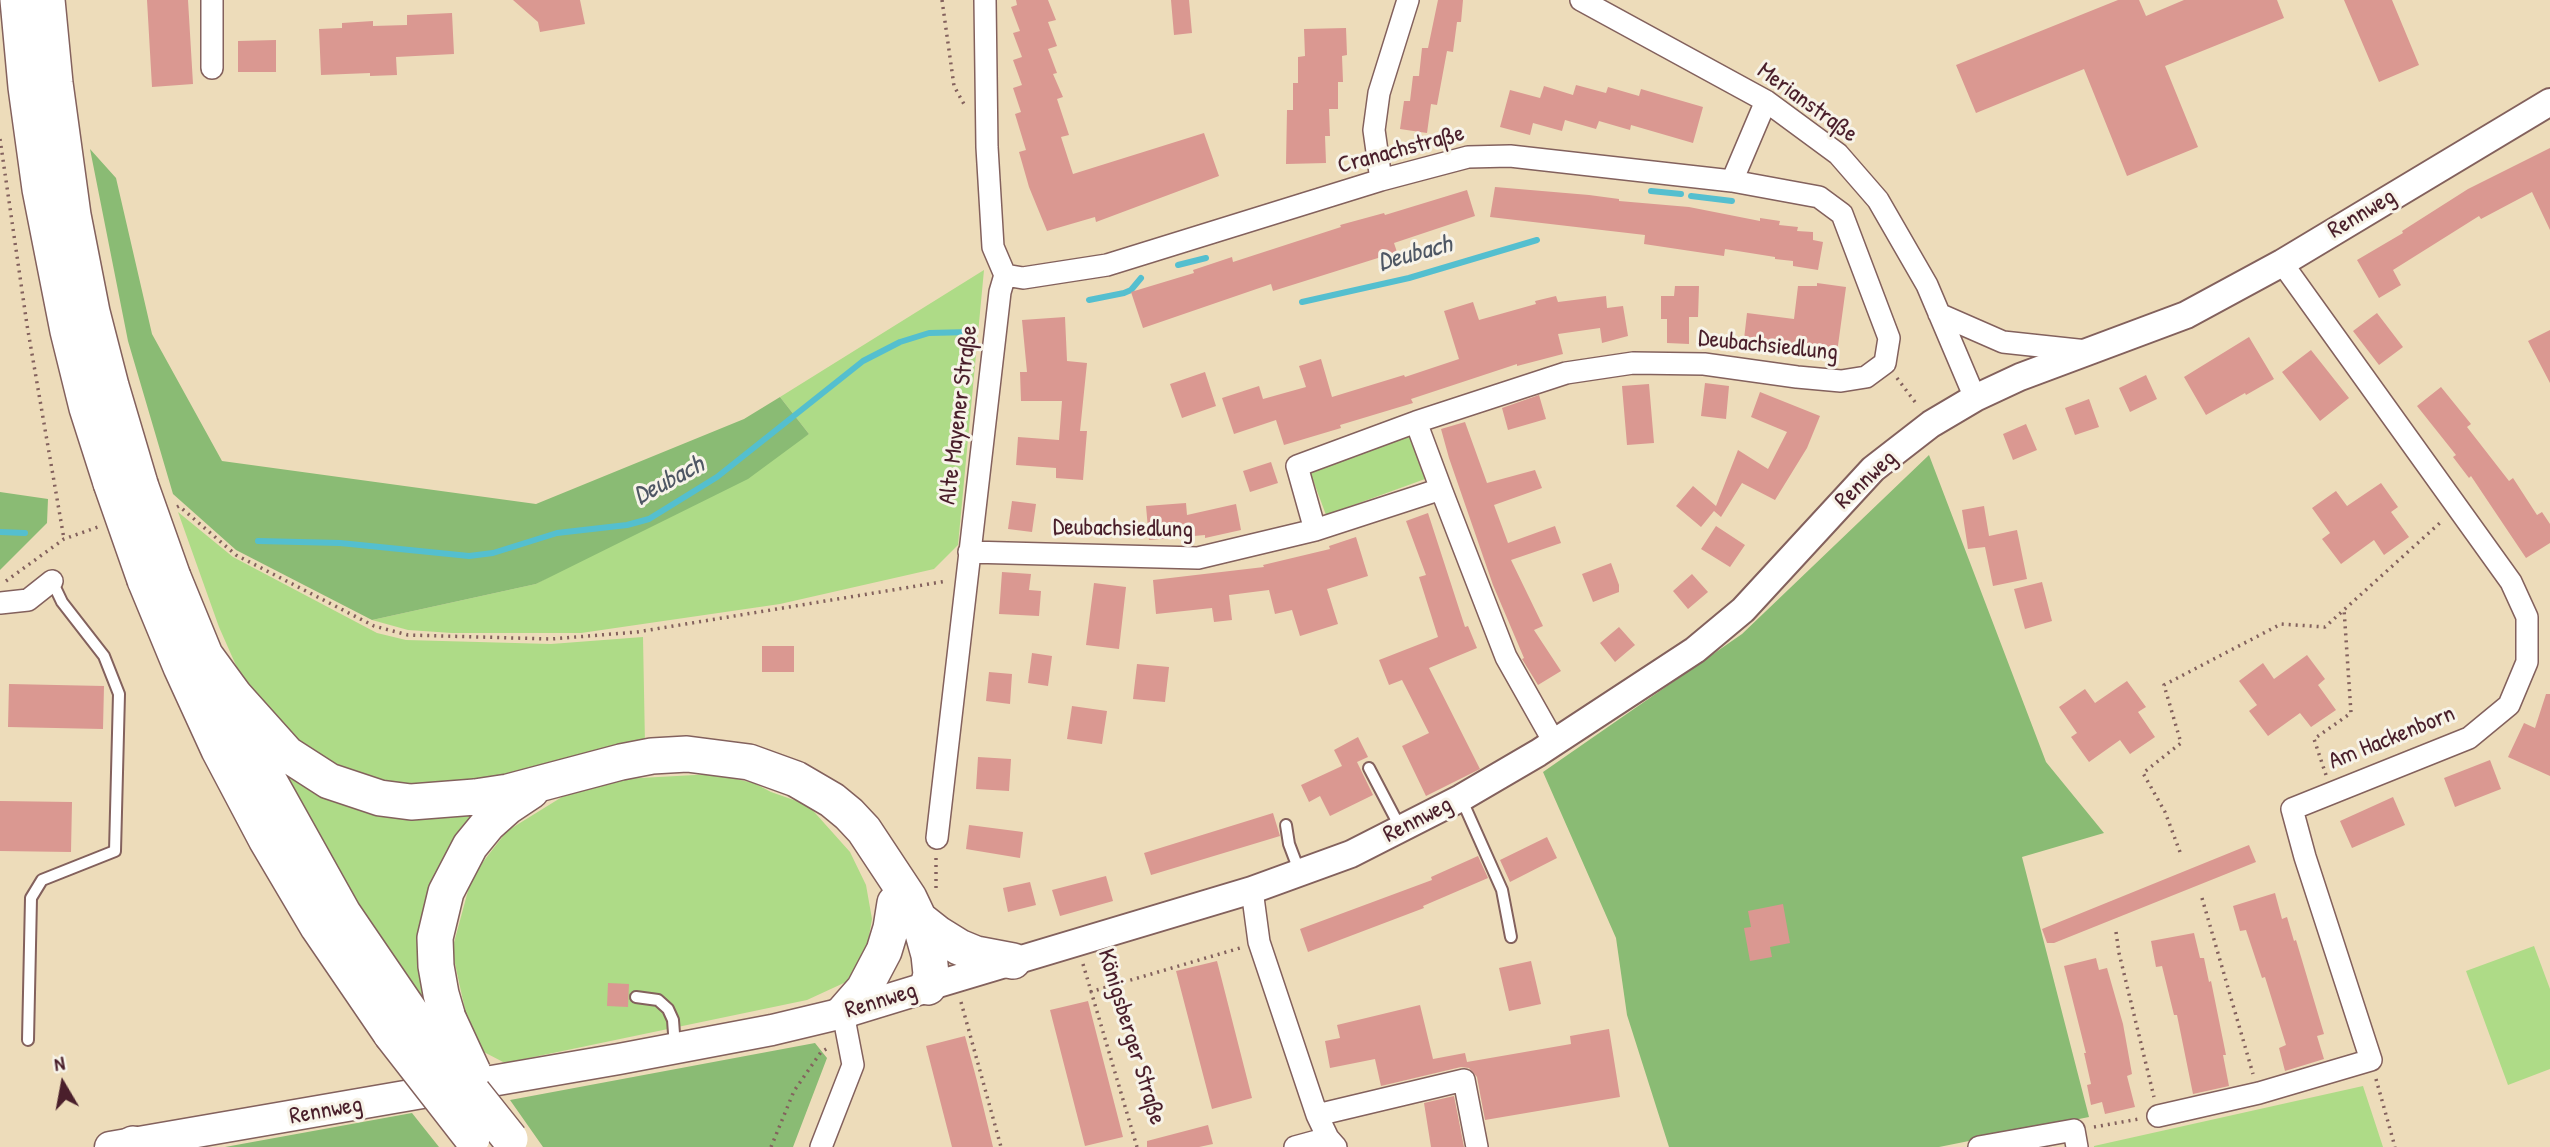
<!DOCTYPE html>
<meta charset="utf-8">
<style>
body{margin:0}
#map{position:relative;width:2550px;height:1147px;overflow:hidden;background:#eddcba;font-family:"Patrick Hand",sans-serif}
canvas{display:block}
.north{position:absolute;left:28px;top:1049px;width:70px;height:70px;-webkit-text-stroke:5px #f7f3e8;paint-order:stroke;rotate:350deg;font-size:19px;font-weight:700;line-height:28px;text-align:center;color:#4a1f2b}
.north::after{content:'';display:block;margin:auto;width:24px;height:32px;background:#4a1f2b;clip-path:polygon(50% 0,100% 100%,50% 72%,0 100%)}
</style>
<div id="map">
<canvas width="2550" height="1147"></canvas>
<div class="north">N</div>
</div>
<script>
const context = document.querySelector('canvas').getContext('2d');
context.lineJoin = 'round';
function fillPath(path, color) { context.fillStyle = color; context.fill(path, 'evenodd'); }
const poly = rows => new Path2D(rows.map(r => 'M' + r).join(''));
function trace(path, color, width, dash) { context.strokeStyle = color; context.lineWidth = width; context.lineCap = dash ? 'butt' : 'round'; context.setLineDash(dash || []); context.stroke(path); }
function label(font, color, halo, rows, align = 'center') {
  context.font = font + ' "Patrick Hand",sans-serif'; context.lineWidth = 6; context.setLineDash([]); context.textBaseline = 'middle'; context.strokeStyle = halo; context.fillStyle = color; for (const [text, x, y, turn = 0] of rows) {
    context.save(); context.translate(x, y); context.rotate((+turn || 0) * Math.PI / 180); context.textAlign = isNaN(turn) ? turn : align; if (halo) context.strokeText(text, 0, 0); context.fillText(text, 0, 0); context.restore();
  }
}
fillPath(poly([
 [984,270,958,545,934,569,780,604,581,633,452,633,408,630,372,620,536,584,809,434,780,397],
 [1409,436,1425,479,1326,515,1310,472],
 [178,512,233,557,377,633,406,640,551,644,643,637,645,745,494,781,394,787,318,762,246,688,219,627],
 [271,751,318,785,512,797,469,836,431,1019,372,929],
 [713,774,754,783,771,792,808,805,850,852,866,885,872,919,866,953,846,982,807,1000,505,1063,480,1050,467,1019,452,950,472,876,507,831,570,792,604,780],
 [2534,946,2550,989,2550,1069,2508,1085,2466,971],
 [2363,1086,2383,1147,2094,1147,2094,1146]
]), '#aedb87');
fillPath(poly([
 [90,149,116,178,152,334,222,461,536,504,744,419,780,397,809,434,748,479,536,584,372,620,236,550,173,494,128,341],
 [1929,455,2046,762,2104,833,2022,857,2089,1117,1939,1147,1669,1147,1627,1015,1616,938,1543,772,1742,634],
 [0,492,48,499,47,523,0,570],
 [815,1043,827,1058,793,1147,543,1147,510,1100],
 [412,1113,439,1147,225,1147]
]), '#8abb74');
trace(poly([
 [1651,191,1681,194],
 [1691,196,1732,201],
 [1178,265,1206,258],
 [1089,300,1124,293,1131,290,1141,278],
 [1302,302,1409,278,1537,240],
 [0,532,25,533],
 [258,541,340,543,469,556,493,553,557,533,627,525,649,519,717,477,863,361,900,342,929,333,972,332]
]), '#54bfcf', 6);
fillPath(poly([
 [147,0,188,0,193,84,152,87],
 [513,0,580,0,585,24,540,32,538,22],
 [1016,0,1048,0,1056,20,1048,22,1057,46,1048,49,1057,73,1053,74,1063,97,1057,99,1069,135,1061,137,1073,174,1204,133,1219,176,1096,222,1095,217,1047,231,1029,187,1019,152,1026,150,1015,114,1021,112,1013,88,1022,85,1013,60,1022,57,1013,33,1020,31,1011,7,1017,5],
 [1171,0,1189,0,1192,33,1174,35],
 [1438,0,1463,0,1461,22,1457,22,1453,52,1447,51,1437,105,1431,104,1427,133,1400,129,1404,101,1410,101,1413,76,1419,76,1422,48,1428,48],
 [2118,0,2139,0,2146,16,2184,0,2277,0,2284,18,2165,66,2198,147,2127,176,2084,69,1976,113,1956,65],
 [2344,0,2392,0,2419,65,2379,82],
 [452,13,454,54,396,57,397,75,370,76,370,73,321,75,319,29,342,28,342,23,373,21,373,26,407,25,407,15],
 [1346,28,1347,55,1342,56,1343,82,1338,82,1338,109,1329,109,1330,136,1325,136,1326,163,1286,164,1287,110,1293,110,1293,83,1298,83,1298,57,1305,56,1304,29],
 [276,40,276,72,238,72,238,41],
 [1576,85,1606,93,1608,87,1639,96,1641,89,1703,107,1693,143,1631,125,1630,130,1599,121,1596,129,1565,120,1562,131,1533,123,1530,135,1500,127,1510,90,1540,98,1544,86,1573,95],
 [2550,148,2550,230,2532,192,2481,219,2479,216,2393,270,2401,285,2379,298,2357,260,2403,233,2402,231,2468,189],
 [1495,187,1589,195,1619,199,1619,201,1689,207,1760,221,1760,218,1780,221,1779,225,1798,227,1797,231,1813,232,1813,240,1823,242,1818,270,1793,266,1793,261,1775,259,1775,257,1725,249,1724,256,1644,244,1645,235,1490,217],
 [1467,190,1475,216,1394,243,1397,252,1273,291,1271,284,1143,328,1131,292,1194,273,1193,270,1232,257,1233,262,1341,227,1340,225,1384,213,1385,215],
 [1817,283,1846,287,1836,360,1743,348,1747,313,1794,319,1798,286,1817,286],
 [1675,286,1699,286,1698,317,1689,317,1689,344,1667,343,1667,319,1661,319,1661,296,1674,296],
 [1556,296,1558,302,1606,296,1607,308,1623,306,1628,336,1602,343,1600,328,1558,334,1563,354,1517,366,1517,364,1411,399,1413,403,1340,425,1341,428,1284,445,1276,420,1234,434,1222,398,1259,386,1263,399,1306,387,1299,366,1321,359,1332,397,1404,375,1405,377,1459,359,1444,311,1473,302,1479,320,1536,304,1535,301],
 [2377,313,2403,347,2379,365,2353,331],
 [1065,317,1067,361,1087,363,1080,431,1087,431,1083,480,1056,478,1056,468,1016,465,1018,437,1059,440,1062,401,1021,401,1020,372,1027,372,1022,320],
 [2550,330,2550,383,2528,341],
 [2249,337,2274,379,2246,395,2245,393,2206,415,2184,377],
 [2311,350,2349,398,2320,421,2282,372],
 [1205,372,1216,406,1182,418,1170,384],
 [2146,375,2157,399,2130,412,2119,388],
 [1705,383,1729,386,1726,419,1701,416],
 [1649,384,1654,443,1627,445,1622,386],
 [2441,387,2471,424,2467,427,2509,481,2513,478,2537,515,2542,512,2550,524,2550,543,2526,558,2471,476,2469,478,2453,457,2456,455,2417,406],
 [1760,392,1820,416,1807,448,1775,500,1742,483,1721,517,1714,511,1701,527,1676,506,1693,486,1716,506,1738,450,1768,469,1787,432,1751,417],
 [1539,395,1546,419,1508,430,1502,408],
 [2089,399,2099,427,2075,435,2065,408],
 [1465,422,1487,483,1535,470,1542,488,1494,505,1508,543,1555,526,1561,543,1511,560,1543,626,1534,630,1561,671,1538,685,1522,659,1524,658,1493,585,1449,458,1441,429],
 [2026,424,2037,450,2013,460,2003,434],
 [1271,462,1278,483,1250,492,1243,471],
 [2381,483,2398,507,2391,512,2409,537,2384,555,2374,540,2341,564,2322,539,2330,533,2312,508,2336,491,2347,506],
 [1012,501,1036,504,1032,532,1008,529],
 [1186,503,1187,515,1236,504,1241,530,1205,538,1205,535,1149,540,1146,506],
 [1984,506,1989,536,2017,530,2027,579,1993,586,1985,547,1968,549,1962,510],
 [1428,513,1465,627,1468,626,1477,648,1429,668,1480,769,1426,796,1402,746,1429,733,1402,680,1389,685,1379,660,1438,637,1419,577,1426,575,1406,521],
 [1716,526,1745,545,1730,567,1701,549],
 [1356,537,1368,576,1327,589,1338,624,1300,636,1292,610,1275,614,1269,590,1229,595,1232,620,1214,622,1212,608,1156,614,1153,580,1264,567,1263,565,1330,549,1329,546],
 [1611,563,1619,585,1619,592,1593,602,1582,574],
 [1002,572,1031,574,1029,590,1041,591,1039,616,999,614],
 [1692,574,1708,592,1688,609,1673,591],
 [2042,582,2052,621,2025,629,2014,589],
 [1094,583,1126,587,1119,649,1086,645],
 [1619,627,1635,645,1615,662,1600,643],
 [762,646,794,646,794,672,762,672],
 [1032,653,1052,656,1048,686,1028,683],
 [2307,655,2325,679,2318,685,2336,710,2311,727,2300,713,2268,736,2249,711,2257,705,2239,681,2263,663,2274,679],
 [1137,664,1169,667,1165,702,1133,699],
 [989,672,1012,674,1010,704,986,701],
 [2127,681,2146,707,2138,712,2155,737,2130,754,2120,740,2089,762,2071,737,2077,733,2059,707,2085,689,2095,703],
 [9,684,104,686,103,729,8,727],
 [2546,694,2550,694,2550,776,2508,757,2524,723,2535,728],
 [1072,706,1107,711,1102,744,1067,739],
 [1358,737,1368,757,1357,762,1373,795,1330,816,1320,796,1309,802,1301,785,1342,766,1334,750],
 [978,757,1011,759,1009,791,976,789],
 [2490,760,2501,789,2455,807,2444,778],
 [2393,797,2405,825,2352,848,2340,821],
 [0,801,72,802,71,852,0,851],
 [1273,813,1280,836,1151,875,1144,853],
 [969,825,1023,832,1020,858,966,849],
 [1547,837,1557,858,1510,882,1500,860],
 [2249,845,2256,862,2054,943,2047,943,2042,929],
 [1478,856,1488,878,1423,906,1424,908,1308,952,1300,929,1432,880,1431,877],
 [1106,876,1113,901,1060,916,1052,890],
 [1030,882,1036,905,1008,912,1003,888],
 [2275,893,2282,919,2287,917,2294,941,2296,940,2324,1034,2317,1036,2324,1059,2285,1071,2279,1048,2286,1045,2265,977,2262,978,2246,930,2240,931,2233,906],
 [1783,904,1790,943,1770,947,1772,957,1750,961,1744,928,1751,927,1748,911],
 [2194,933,2200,958,2204,958,2209,982,2211,981,2226,1055,2223,1055,2229,1086,2193,1094,2177,1015,2174,1015,2162,966,2156,967,2151,941],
 [2096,958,2099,970,2107,968,2123,1024,2132,1074,2127,1076,2135,1107,2105,1114,2102,1102,2091,1105,2087,1085,2091,1084,2084,1053,2086,1053,2064,966],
 [1217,961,1252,1098,1212,1109,1176,971],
 [1531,961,1541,1004,1509,1011,1499,968],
 [608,983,629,984,628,1007,607,1006],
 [1088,1001,1123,1137,1085,1146,1050,1010],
 [1420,1005,1433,1059,1465,1053,1467,1062,1571,1044,1570,1036,1609,1029,1620,1097,1485,1120,1477,1077,1469,1068,1461,1067,1381,1086,1375,1059,1330,1068,1325,1041,1340,1038,1337,1025],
 [965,1036,977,1081,993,1147,952,1147,926,1046],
 [1454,1096,1464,1147,1431,1147,1424,1103],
 [1208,1125,1213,1144,1199,1147,1147,1147,1147,1141]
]), '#da9891');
const service = poly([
 [1369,768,1401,829],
 [1461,798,1502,890,1511,937],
 [1286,825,1289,844,1300,873],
 [636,997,658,1000,668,1009,673,1020,675,1047],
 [28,1040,31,898,42,880,115,851,119,694,104,656,62,602,52,581]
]);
const minor = poly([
 [1581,0,1766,101,1838,154,1878,200,1927,285,1975,398],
 [212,68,212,0],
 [1381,180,1374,130,1379,93,1408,0],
 [1005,275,1023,278,1107,265,1381,180,1468,157,1510,156,1732,181,1766,101],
 [1939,314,2003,342,2087,351],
 [1441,489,1506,657,1554,742],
 [1315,530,1297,466,1416,422],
 [969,552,1198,558,1315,530,1441,489,1416,422,1566,373,1633,363,1704,364,1797,377,1841,381,1866,377,1885,363,1889,338,1842,214,1819,197,1732,181],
 [0,603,28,600,52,581],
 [937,838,1000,292,1005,275,993,247,987,147,985,0],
 [1252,890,1259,942,1317,1115,1328,1138,1336,1147],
 [1317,1115,1464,1080,1477,1147],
 [2158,1116,2259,1093,2371,1060,2305,857,2292,809,2469,738,2509,705,2527,662,2527,617,2511,582,2282,263],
 [821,1147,853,1065,843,1013],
 [1295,1147,1328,1138],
 [1979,1147,2074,1130,2077,1147]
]);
const tertiary = poly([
 [928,987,1252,890,1351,854,1461,798,1538,753,1695,650,1743,610,1873,469,1931,424,1975,398,2020,377,2186,315,2282,263,2550,102]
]);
const secondary = poly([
 [110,1147,619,1059,772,1030,843,1013,928,987]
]);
const trunk = poly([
 [18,0,26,87,40,189,68,331,87,408,111,483],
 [47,0,55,83,73,215,92,312,111,386,140,484],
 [173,577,205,655,238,725,343,913,420,1026],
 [145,580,181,667,219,750,266,839,318,927,391,1034],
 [205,655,235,696,287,754,329,781,380,798,411,802,475,797,508,792,621,762,652,756,687,754,749,762,796,779,832,800,849,814,864,830,909,898,919,919,929,955,931,974,928,987],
 [919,919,938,934,959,947,976,954,1013,961],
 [843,1013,864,989,884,951,891,928,895,903],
 [448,1018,441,994,436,966,435,938,446,892,470,846,488,824,507,807,531,791],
 [128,1147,133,1144,134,1147]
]);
trace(service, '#83615d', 14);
trace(minor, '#83615d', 24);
trace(tertiary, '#83615d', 30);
trace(secondary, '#83615d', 33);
trace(trunk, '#83615d', 38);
trace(poly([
 [942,0,954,86,965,106],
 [0,139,27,325,64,539],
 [1897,378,1918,406],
 [177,507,179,506,236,555,374,626,408,635,551,639,637,632,947,581],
 [6,581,64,539,98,527],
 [2326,775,2314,739,2351,713,2344,609],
 [2180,852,2165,812,2143,773,2181,743,2164,685,2281,624,2325,627,2442,521],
 [936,888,936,858],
 [2202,898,2253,1074],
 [2116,932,2119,953,2154,1097],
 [1083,964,1137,1147],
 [1090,992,1240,948],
 [961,1002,1001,1147],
 [2376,1079,2395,1147],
 [2094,1127,2139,1119],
 [771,1147,794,1091,821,1052,830,1047]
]), '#83615d', 3.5, [2, 5]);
trace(service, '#fff', 10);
trace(minor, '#fff', 21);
trace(tertiary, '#fff', 26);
trace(secondary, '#fff', 30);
trace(trunk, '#fff', 35);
const trunkBridge = poly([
 [111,483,145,580],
 [140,484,173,577],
 [448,1018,473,1072],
 [420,1026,510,1139],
 [391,1034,472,1138]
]);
trace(trunkBridge, '#83615d', 38, []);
trace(trunkBridge, '#fff', 35);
label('24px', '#4a1f2b', '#f7f3e8', [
 ["Merianstraße",1807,103,36],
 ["Cranachstraße",1401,150,-15],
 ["Rennweg",2362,214,-31],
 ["Deubachsiedlung",1768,346,6],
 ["Alte Mayener Straße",959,415,-83],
 ["Rennweg",1866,480,-43],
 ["Deubachsiedlung",1123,529,1],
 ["Am Hackenborn",2392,738,-22],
 ["Rennweg",1418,820,-27],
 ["Rennweg",881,1001,-17],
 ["Königsberger Straße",1131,1037,73],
 ["Rennweg",326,1111,-10]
]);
label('italic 26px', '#4e5764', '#f7f3e8', [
 ["Deubach",1415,254,-15],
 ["Deubach",669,481,-28]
]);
</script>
